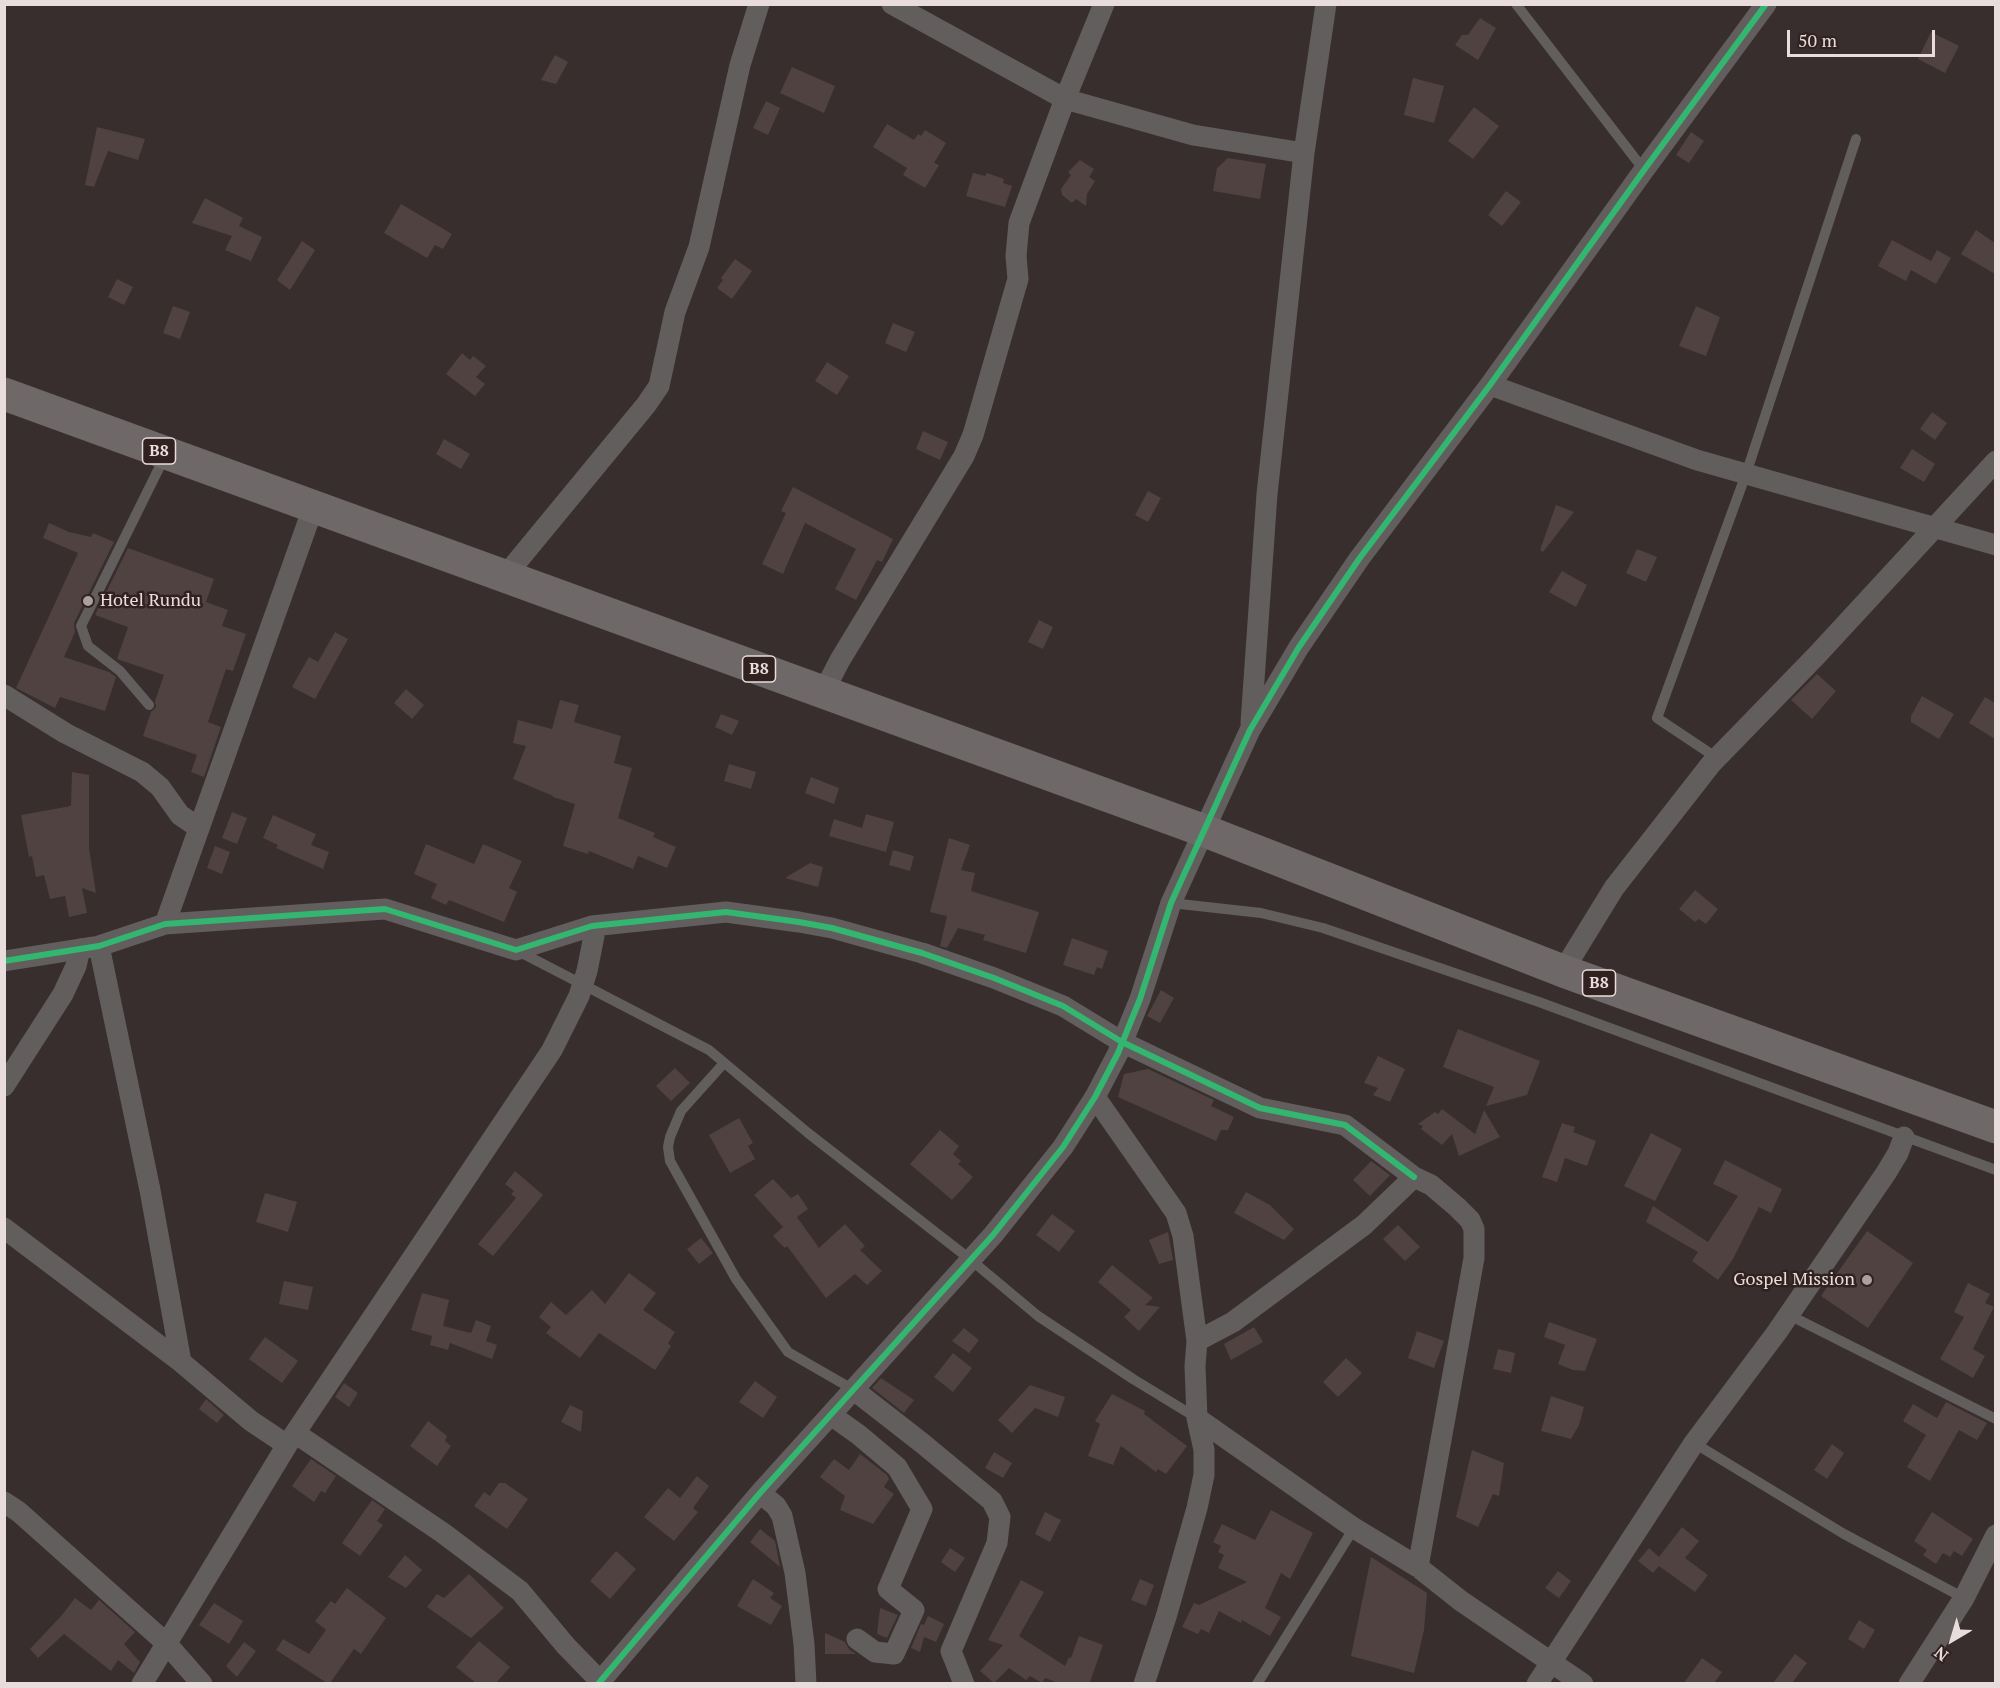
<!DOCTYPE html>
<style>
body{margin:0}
#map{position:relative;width:2000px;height:1688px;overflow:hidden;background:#382e2d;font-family:"PT Serif",serif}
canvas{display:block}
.frame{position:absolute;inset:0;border:6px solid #e8dddc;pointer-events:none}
.north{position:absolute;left:1922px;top:1610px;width:60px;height:60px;-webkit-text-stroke:4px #31211f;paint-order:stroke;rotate:218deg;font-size:16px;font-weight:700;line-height:24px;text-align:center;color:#e8dddc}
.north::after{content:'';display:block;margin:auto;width:21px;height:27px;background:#e8dddc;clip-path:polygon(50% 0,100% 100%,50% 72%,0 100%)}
.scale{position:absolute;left:1787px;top:30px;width:148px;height:27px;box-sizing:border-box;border:3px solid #e8dddc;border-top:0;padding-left:8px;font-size:18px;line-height:21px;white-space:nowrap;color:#e8dddc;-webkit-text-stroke:4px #31211f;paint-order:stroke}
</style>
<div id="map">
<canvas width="2000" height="1688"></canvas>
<div class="frame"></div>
<div class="north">N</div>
<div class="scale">50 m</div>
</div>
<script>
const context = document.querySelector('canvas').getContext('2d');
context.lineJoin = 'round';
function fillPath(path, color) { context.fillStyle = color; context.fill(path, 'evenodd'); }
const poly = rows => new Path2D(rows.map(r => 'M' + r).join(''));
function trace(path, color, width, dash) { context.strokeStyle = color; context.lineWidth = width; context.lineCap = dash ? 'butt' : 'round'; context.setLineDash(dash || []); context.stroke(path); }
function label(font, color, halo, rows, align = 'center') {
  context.font = font + ' "PT Serif",serif'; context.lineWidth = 5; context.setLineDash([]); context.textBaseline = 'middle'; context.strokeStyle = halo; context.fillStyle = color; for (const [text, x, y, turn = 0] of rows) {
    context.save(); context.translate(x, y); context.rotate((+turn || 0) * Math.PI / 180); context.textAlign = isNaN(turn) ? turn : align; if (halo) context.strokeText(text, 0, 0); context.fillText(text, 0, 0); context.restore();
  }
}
fillPath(poly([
 [1480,18,1496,28,1478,60,1455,45,1462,35,1468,35],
 [1931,32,1959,46,1945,73,1918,59],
 [555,55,568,62,556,84,541,80],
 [792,67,835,86,824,113,780,93],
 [1413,78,1444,86,1434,123,1404,115],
 [766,101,780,108,768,135,753,128],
 [1474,107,1499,126,1473,159,1448,141],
 [887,124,914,140,918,134,921,136,925,130,946,143,934,163,939,165,925,188,903,175,907,168,873,147],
 [97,127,145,139,138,160,108,151,94,187,85,185],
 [1691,132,1704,141,1689,163,1676,155],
 [1228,158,1266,164,1260,199,1213,191,1217,168],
 [1080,160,1094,169,1089,177,1095,181,1087,194,1086,206,1076,199,1072,203,1062,195,1061,189,1071,175,1068,172],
 [973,173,985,176,987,173,1004,179,1003,183,1012,186,1005,207,966,196],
 [1506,191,1521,202,1502,226,1488,215],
 [205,198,243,218,239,226,262,237,251,261,225,250,232,236,192,223],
 [401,204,452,234,443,249,435,245,427,258,384,233],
 [1976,230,1995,243,1995,274,1961,254],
 [1892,240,1931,261,1937,250,1951,258,1936,284,1911,270,1906,281,1878,266],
 [302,241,315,250,290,290,277,280],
 [735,259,752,271,732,299,717,288,723,280,721,278],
 [117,279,133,287,124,305,108,297],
 [173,306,190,312,180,339,163,333],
 [1696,306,1720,317,1706,356,1679,346],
 [893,323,915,332,906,352,885,343],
 [462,353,470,360,473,356,486,366,476,377,485,384,475,396,446,374],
 [827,362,849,376,837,395,815,381],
 [1932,412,1947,423,1935,440,1920,429],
 [923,431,948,442,940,460,916,449],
 [444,439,470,454,461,469,436,454],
 [1912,449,1935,464,1924,482,1900,468],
 [793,487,893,539,882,562,877,560,856,600,835,589,856,549,805,523,783,574,762,564,786,513,781,511],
 [1148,491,1161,498,1148,522,1135,515],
 [1556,505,1574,512,1543,552,1540,550],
 [49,523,69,532,91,537,93,533,114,542,74,623,75,632,64,657,109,672,116,677,105,711,60,697,55,708,16,688,78,553,43,538],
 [128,548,214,579,206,602,228,610,222,626,246,634,233,671,226,669,208,722,221,727,204,777,191,772,197,755,143,736,151,712,156,707,155,701,164,675,117,659,128,627,95,615],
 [1637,549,1657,557,1646,582,1626,573],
 [1562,571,1587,585,1576,607,1549,592],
 [1039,620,1053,627,1043,649,1028,642],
 [335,632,348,639,315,699,292,687,309,657,318,662],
 [1817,674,1836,691,1812,719,1791,700],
 [406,689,424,705,412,719,394,703],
 [1922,696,1954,714,1939,739,1911,722,1911,716],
 [1985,697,1995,703,1995,739,1969,723],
 [560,700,579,705,574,722,621,736,614,763,632,768,618,818,655,833,653,837,676,847,667,868,638,856,633,869,589,851,588,854,563,846,575,804,553,797,553,796,513,779,526,746,513,743,518,720,552,729],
 [721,714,739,721,732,735,715,727],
 [729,764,756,772,751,789,724,781],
 [72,772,89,775,89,848,96,893,82,888,87,913,69,917,65,896,50,899,44,875,36,877,32,856,29,857,21,815,71,806],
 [811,777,839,788,834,804,805,793],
 [232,812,247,818,237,844,222,838],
 [866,814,894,822,886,852,829,836,834,819,862,828],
 [273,815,316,834,311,845,329,852,323,869,276,848,278,845,263,838],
 [949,838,970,845,961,870,975,873,971,891,1039,912,1026,953,983,940,985,935,958,928,947,948,940,946,947,916,930,912],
 [426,844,474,864,483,844,522,861,509,888,517,892,504,922,449,900,446,905,431,898,437,884,414,874],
 [215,846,230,852,222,874,207,868],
 [893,850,914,856,910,871,889,865],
 [810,863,823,867,818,887,785,878],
 [1695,890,1718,909,1706,924,1699,919,1695,922,1679,909],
 [1072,938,1108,951,1102,969,1097,967,1094,975,1063,965],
 [1161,990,1174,998,1160,1023,1147,1016],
 [1458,1029,1540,1061,1527,1095,1486,1106,1494,1087,1443,1067],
 [1378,1056,1405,1069,1390,1102,1373,1095,1378,1088,1364,1083],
 [675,1068,690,1083,671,1101,656,1086],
 [1148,1069,1214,1100,1211,1106,1234,1117,1228,1130,1221,1130,1216,1141,1118,1097,1124,1074],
 [1442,1109,1475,1134,1484,1110,1500,1137,1459,1156,1452,1134,1442,1145,1421,1129,1423,1126,1418,1124,1435,1112,1438,1114],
 [739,1118,753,1143,748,1146,755,1159,730,1173,709,1135],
 [1562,1123,1575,1127,1573,1132,1596,1141,1587,1166,1565,1158,1557,1182,1542,1177],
 [940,1130,959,1146,953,1154,961,1161,958,1164,973,1177,952,1200,910,1164],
 [1651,1133,1682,1149,1655,1201,1624,1186],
 [1725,1160,1782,1189,1771,1213,1759,1207,1733,1259,1718,1280,1692,1261,1698,1252,1646,1222,1653,1206,1708,1242,1738,1196,1713,1184],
 [1371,1161,1390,1175,1370,1196,1353,1180],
 [515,1171,543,1195,493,1256,478,1244,516,1198,511,1194,514,1191,505,1184],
 [773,1179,791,1198,798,1194,808,1209,797,1217,819,1248,845,1224,865,1246,860,1250,882,1271,867,1285,855,1274,826,1298,787,1246,785,1248,773,1236,783,1227,754,1195],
 [1246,1192,1270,1205,1294,1229,1284,1240,1234,1213],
 [265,1193,297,1202,288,1232,256,1222],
 [1052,1214,1075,1231,1059,1252,1036,1235],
 [1398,1225,1420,1247,1405,1261,1383,1239],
 [1867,1231,1913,1263,1868,1328,1821,1296],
 [1168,1232,1173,1260,1159,1264,1149,1240],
 [701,1238,713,1253,699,1264,687,1249],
 [1112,1265,1153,1298,1145,1305,1160,1307,1139,1331,1124,1317,1131,1310,1098,1282],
 [629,1273,656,1293,643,1310,675,1332,668,1343,671,1346,655,1370,599,1333,580,1358,546,1333,551,1327,539,1317,551,1302,566,1315,592,1290,605,1304],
 [284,1281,313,1287,308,1310,279,1304],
 [1968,1283,1990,1294,1985,1303,1994,1307,1973,1349,1985,1356,1973,1378,1940,1359,1964,1317,1954,1312],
 [422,1293,449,1300,443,1326,471,1333,476,1320,491,1326,486,1341,497,1345,492,1359,450,1343,448,1350,430,1345,432,1336,411,1330],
 [1549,1322,1597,1339,1585,1371,1573,1370,1558,1364,1565,1345,1544,1337],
 [1254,1327,1263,1342,1231,1360,1224,1344],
 [964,1328,979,1340,969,1353,952,1341],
 [1417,1331,1444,1341,1434,1368,1408,1358],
 [265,1337,298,1361,282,1383,249,1359],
 [1498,1349,1515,1353,1511,1373,1493,1369],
 [953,1353,972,1368,953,1392,934,1377],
 [1346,1358,1362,1373,1338,1397,1323,1382],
 [881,1378,914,1400,904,1413,872,1388],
 [755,1381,777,1397,763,1418,739,1402],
 [344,1383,358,1393,349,1407,335,1397],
 [1030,1385,1065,1397,1058,1417,1035,1408,1012,1433,998,1420],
 [1112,1394,1145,1411,1144,1414,1187,1446,1166,1474,1158,1469,1156,1472,1121,1446,1113,1465,1088,1456,1100,1424,1095,1421],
 [1551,1396,1584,1407,1579,1425,1571,1439,1541,1431],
 [206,1399,224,1415,217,1423,199,1409],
 [1946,1402,1987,1423,1977,1440,1959,1430,1930,1481,1907,1467,1926,1435,1903,1421,1913,1404,1937,1418],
 [570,1405,583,1411,581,1432,561,1422],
 [428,1421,447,1436,445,1441,451,1446,437,1466,410,1446],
 [1832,1444,1844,1453,1827,1479,1814,1470],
 [1472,1450,1504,1463,1499,1496,1493,1494,1478,1527,1456,1517],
 [994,1452,1012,1463,1003,1478,985,1468],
 [860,1454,887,1475,889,1479,884,1487,894,1494,873,1524,840,1510,845,1496,820,1477,834,1459,849,1470],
 [311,1459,336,1476,325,1493,321,1491,314,1502,292,1486],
 [697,1476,709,1486,693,1508,698,1512,674,1541,644,1517,668,1488,680,1498],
 [499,1483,505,1483,528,1499,507,1529,474,1506,484,1492,490,1496],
 [372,1500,385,1509,377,1521,383,1525,360,1556,342,1543],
 [1271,1510,1313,1533,1290,1579,1281,1573,1265,1608,1281,1617,1270,1636,1242,1620,1241,1623,1219,1611,1209,1633,1201,1629,1198,1634,1182,1627,1194,1603,1199,1605,1247,1582,1218,1568,1224,1555,1218,1552,1221,1546,1213,1542,1222,1524,1255,1540],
 [1045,1512,1061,1520,1050,1542,1035,1534],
 [1932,1512,1973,1539,1962,1556,1954,1551,1950,1557,1943,1553,1936,1564,1923,1555,1927,1550,1914,1541],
 [1682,1527,1699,1541,1685,1558,1708,1575,1695,1592,1659,1566,1653,1573,1638,1561,1649,1548,1659,1557],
 [760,1529,775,1541,780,1567,750,1542],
 [950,1548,965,1558,955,1572,941,1562],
 [616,1551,636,1569,610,1599,590,1581],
 [405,1555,422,1570,406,1588,388,1577],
 [1371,1557,1427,1593,1424,1630,1414,1673,1351,1656],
 [1558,1571,1571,1581,1559,1598,1545,1588],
 [469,1574,504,1608,471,1638,427,1607,437,1594,444,1598],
 [753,1579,774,1593,770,1598,782,1606,771,1625,737,1606],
 [1140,1579,1154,1585,1146,1606,1131,1600],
 [1021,1580,1044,1592,1019,1636,1065,1666,1069,1657,1071,1658,1079,1636,1103,1645,1090,1682,1093,1683,1058,1683,1045,1678,1042,1683,1030,1676,1026,1680,1009,1668,994,1683,980,1671,1003,1645,988,1640],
 [347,1588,386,1618,361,1654,354,1649,330,1683,327,1683,276,1650,283,1639,309,1654,326,1630,315,1621,331,1601,335,1604],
 [75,1598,91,1610,99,1600,135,1632,124,1644,140,1662,134,1673,118,1660,111,1671,64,1634,38,1658,30,1649,62,1615],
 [214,1603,243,1621,229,1644,199,1625],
 [880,1608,898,1615,887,1638,877,1634],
 [928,1616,944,1624,936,1642,924,1637,920,1652,911,1648,921,1624,924,1625],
 [1859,1620,1875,1630,1864,1649,1848,1639],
 [825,1633,845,1642,849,1649,856,1654,825,1654],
 [479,1641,510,1667,496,1683,476,1683,456,1667],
 [244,1642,256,1651,237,1677,226,1666],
 [1795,1654,1807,1663,1792,1683,1773,1683],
 [1702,1658,1722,1672,1714,1683,1684,1683]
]), '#504241');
trace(poly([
 [1516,4,1644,170],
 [149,705,120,671,88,646,81,626,165,456],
 [1717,758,1657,718,1746,474,1856,139],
 [1171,903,1261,913,1323,928,1539,1002,1996,1170],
 [518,951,709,1050,808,1133,971,1260,1038,1316,1133,1379,1197,1418],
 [724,1063,681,1111,670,1137,668,1147,670,1161,736,1279,788,1352,854,1390],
 [1789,1315,1996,1419],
 [1694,1443,1844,1534,1964,1598],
 [1257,1684,1354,1528]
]), '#625e5d', 10);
trace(poly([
 [892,4,1065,99,1193,135,1304,153],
 [1490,385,1697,460,1996,545],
 [506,575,646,405,659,386,675,312,699,247,740,65,759,4],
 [823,693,840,660,964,456,973,435,1018,279,1016,256,1019,223,1065,99,1104,4],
 [4,695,65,733,142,772,160,787,180,815,199,828],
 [1251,723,1267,494,1304,153,1326,4],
 [165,924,313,508],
 [99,946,150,1190,181,1362],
 [4,961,99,946,165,924,385,909,516,950,592,926,726,912,799,922,832,928,922,953,994,978,1063,1006,1122,1042,1260,1108,1345,1125,1414,1177],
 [1563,971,1614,888,1711,764,1817,655,1996,461],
 [4,1086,63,994,76,966,80,949],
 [1095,1097,1176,1213,1183,1236,1197,1341,1195,1366,1197,1418,1354,1528,1418,1567,1461,1601,1583,1684],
 [4,1228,181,1362,251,1421,287,1445],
 [1197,1341,1233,1322,1364,1225,1414,1177,1431,1185,1457,1207,1470,1220,1474,1229,1474,1258,1418,1567],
 [854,1390,922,1443,992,1501,1000,1517,997,1543,951,1651,964,1684],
 [831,1415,859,1435,897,1467,922,1509,888,1589,914,1610,894,1654,875,1652,857,1639],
 [295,1433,443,1533,520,1591,566,1646,603,1684],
 [760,1493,776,1506,782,1516,795,1573,804,1644,806,1684],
 [4,1502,19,1512,166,1643,202,1684],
 [142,1684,287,1445,552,1050,579,996,587,971,594,936,592,926],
 [598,1684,760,1493,993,1235,1063,1147,1095,1097,1118,1053,1140,999,1171,903,1181,881,1250,730,1299,647,1359,559,1490,385,1644,170,1766,4],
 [1144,1684,1166,1617,1197,1508,1204,1475,1204,1450,1197,1418],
 [1537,1684,1694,1443,1777,1332,1886,1173,1898,1153,1904,1137],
 [1909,1684,1964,1598,1996,1535]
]), '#625e5d', 21);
trace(poly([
 [4,394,1205,831,1563,971,1996,1127]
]), '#6e6868', 33);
trace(poly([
 [4,961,99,946,165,924,385,909,516,950,592,926,726,912,799,922,832,928,922,953,994,978,1063,1006,1122,1042,1260,1108,1345,1125,1414,1177],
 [598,1684,760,1493,993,1235,1063,1147,1095,1097,1118,1053,1140,999,1171,903,1181,881,1250,730,1299,647,1359,559,1490,385,1644,170,1766,4]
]), '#33b770', 6);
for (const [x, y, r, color] of [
 [88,601,6,"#aaa09f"],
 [1867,1280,6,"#aaa09f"]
]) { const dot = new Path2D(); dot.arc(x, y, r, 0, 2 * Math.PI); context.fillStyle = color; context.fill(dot); trace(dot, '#31211f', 2); }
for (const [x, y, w] of [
 [159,451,33],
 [759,669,33],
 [1599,983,33]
]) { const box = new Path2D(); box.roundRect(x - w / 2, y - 13, w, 26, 4.5); context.fillStyle = '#31211f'; context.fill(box); trace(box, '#e8dddc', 1.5); }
label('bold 16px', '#e8dddc', null, [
 ["B8",159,451],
 ["B8",759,669],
 ["B8",1599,983]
]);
label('18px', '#e8dddc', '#31211f', [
 ["Hotel Rundu",100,601],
 ["Gospel Mission",1855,1280,"right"]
], 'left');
</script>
